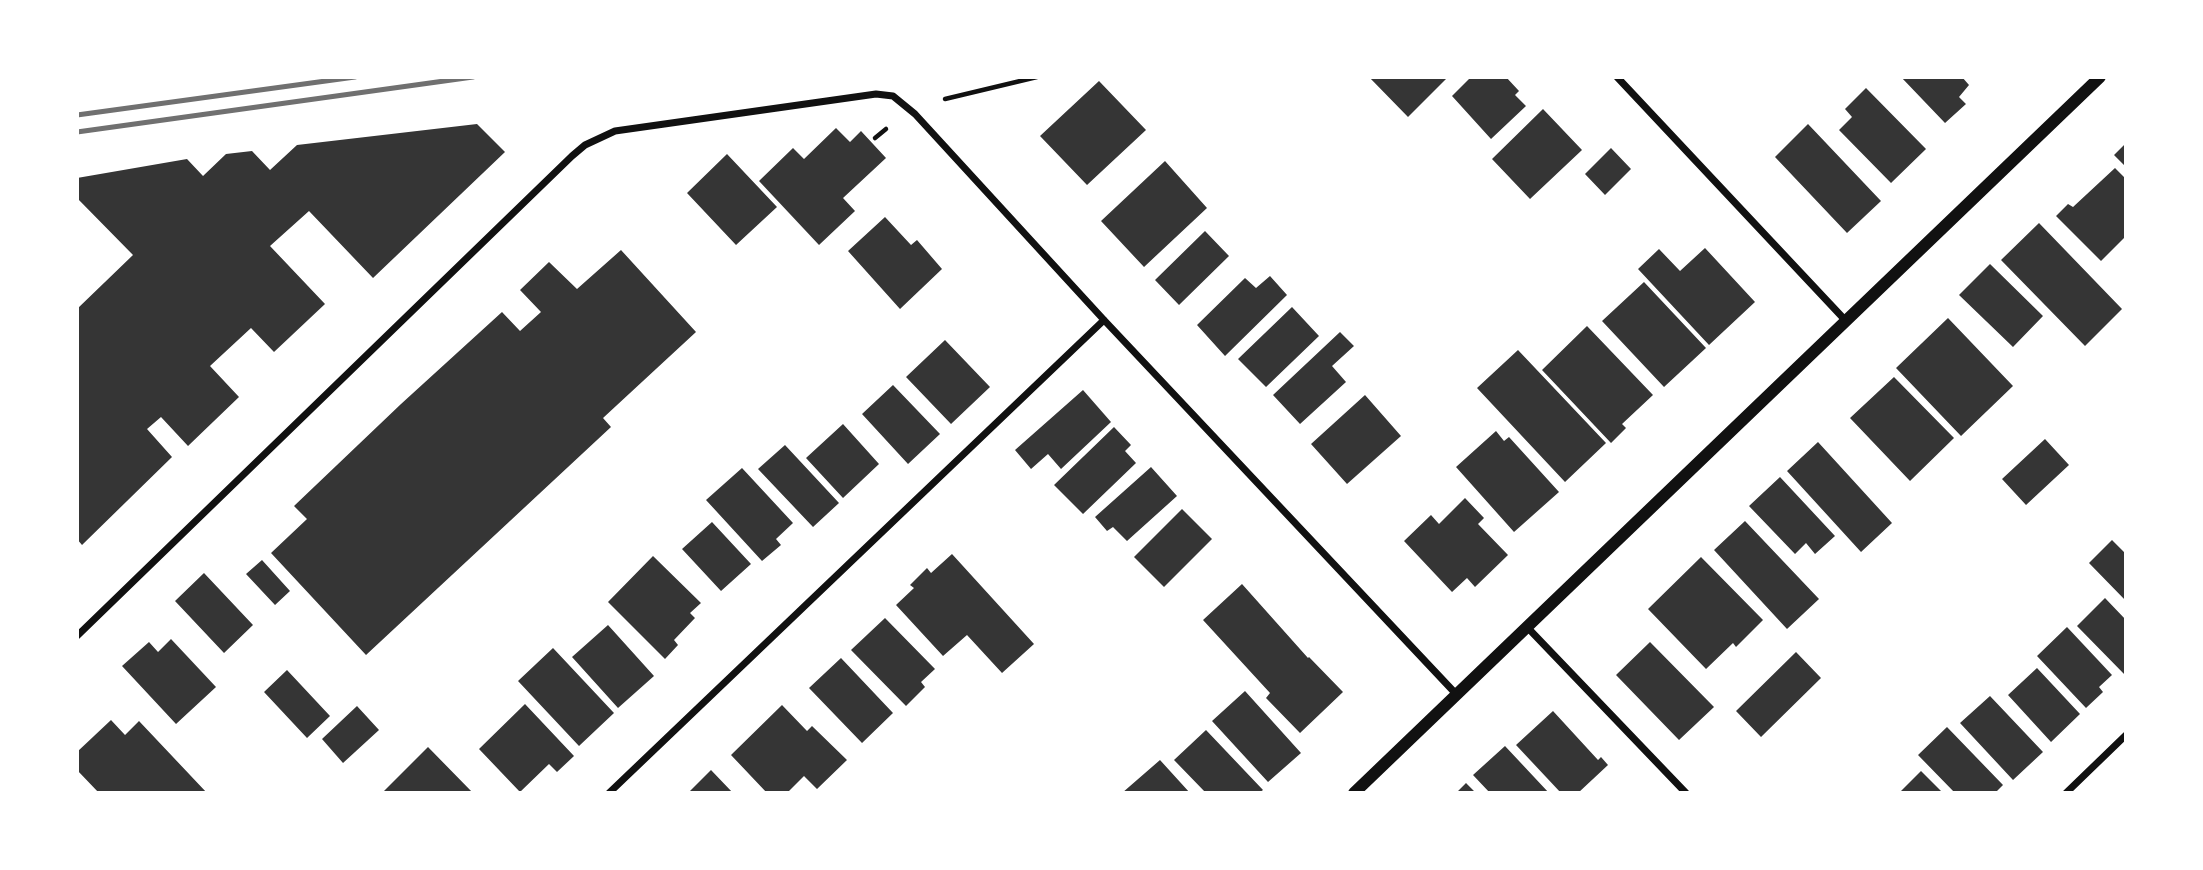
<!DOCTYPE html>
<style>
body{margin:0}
#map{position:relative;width:2203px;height:870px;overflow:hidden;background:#fff;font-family:Cabin,sans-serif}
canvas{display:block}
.frame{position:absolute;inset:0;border:79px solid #fff;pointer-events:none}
</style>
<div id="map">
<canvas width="2203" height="870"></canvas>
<div class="frame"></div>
</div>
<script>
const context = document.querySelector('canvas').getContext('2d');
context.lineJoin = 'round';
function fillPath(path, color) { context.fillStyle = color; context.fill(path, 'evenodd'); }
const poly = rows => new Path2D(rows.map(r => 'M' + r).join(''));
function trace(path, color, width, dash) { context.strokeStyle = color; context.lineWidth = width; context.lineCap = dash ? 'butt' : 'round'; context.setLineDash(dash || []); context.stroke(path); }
fillPath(poly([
 [1369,77,1448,77,1408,117],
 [1471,77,1506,77,1519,91,1515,95,1526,106,1491,139,1452,96],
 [1901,77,1962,77,1969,85,1959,97,1966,104,1945,123],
 [1099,81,1146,130,1087,185,1040,136],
 [1866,88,1926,149,1891,183,1839,130,1852,117,1845,109],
 [1543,109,1582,150,1530,199,1492,159],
 [477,124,505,152,373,278,309,211,270,246,325,304,274,352,251,328,210,366,239,397,188,446,161,417,147,429,172,457,82,545,77,539,77,309,133,255,77,198,77,178,187,159,203,176,226,154,252,151,270,170,297,145],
 [1808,124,1881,201,1847,233,1775,157],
 [836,128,850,142,861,131,886,158,843,198,855,211,819,245,759,181,793,148,804,159],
 [2126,143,2126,167,2114,155],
 [1611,148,1631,169,1605,195,1585,174],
 [727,154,777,207,736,245,687,193],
 [1165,161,1207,208,1144,267,1101,221],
 [2115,168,2126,179,2126,236,2101,261,2056,216,2068,204,2073,207],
 [885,217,911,245,917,240,942,269,900,309,848,251],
 [2039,223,2122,309,2085,346,2001,260],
 [1205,231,1229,256,1179,305,1155,280],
 [1705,248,1755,302,1709,345,1638,269,1659,249,1680,271],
 [621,250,696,332,603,418,611,427,366,655,271,553,307,519,294,506,401,404,502,312,520,331,541,312,520,290,549,262,577,289],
 [1990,264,2043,316,2013,347,1959,295],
 [1270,276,1287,295,1225,356,1197,325,1245,278,1256,288],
 [1644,282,1706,348,1664,387,1602,321],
 [1292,307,1319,336,1266,387,1238,359],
 [1948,318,2013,386,1961,436,1896,368],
 [1587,326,1653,395,1622,424,1626,428,1611,443,1542,370],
 [1340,332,1354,346,1332,366,1346,382,1300,424,1273,395],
 [945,340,990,387,951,424,906,377],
 [1518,350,1606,443,1565,482,1477,388],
 [1894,377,1954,438,1910,481,1850,418],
 [893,385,940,434,908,464,862,414],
 [1083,390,1111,422,1061,469,1048,454,1031,469,1015,450],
 [1365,395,1401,436,1347,484,1311,444],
 [843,424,879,464,843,498,806,458],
 [1114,427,1131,445,1125,451,1136,463,1083,514,1054,485],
 [1496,431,1504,441,1509,437,1559,492,1514,532,1456,467],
 [2045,439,2069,465,2026,505,2002,479],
 [1818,442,1892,523,1861,552,1787,471],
 [785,445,839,503,813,527,758,469],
 [1151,467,1177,496,1127,541,1113,527,1107,531,1095,517],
 [742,468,793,523,776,539,781,545,762,561,706,500],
 [1780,477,1835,536,1815,554,1806,543,1795,554,1749,506],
 [1465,498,1484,518,1478,524,1508,555,1475,587,1467,578,1452,592,1404,541,1431,515,1439,524],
 [1182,509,1212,539,1164,587,1134,557],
 [1745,521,1819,599,1787,629,1714,550],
 [712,522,751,564,721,591,682,549],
 [2112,540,2126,554,2126,601,2089,563],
 [952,554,1034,644,1002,673,967,635,943,656,896,605,914,588,910,585,927,568,931,573],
 [653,556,701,603,690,613,695,618,674,640,678,645,665,659,608,602],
 [1701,557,1763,620,1736,647,1733,643,1706,669,1648,609],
 [262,560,290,591,275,605,246,574],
 [204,573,253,625,224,653,175,601],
 [1242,584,1308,658,1309,657,1343,692,1300,733,1266,698,1270,693,1203,620],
 [2105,598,2126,620,2125,675,2077,626],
 [885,618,935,669,921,682,925,687,906,706,851,650],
 [608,625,654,676,618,708,572,657],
 [2067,627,2112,675,2099,687,2103,692,2086,708,2037,656],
 [171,639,216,687,176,724,122,666,149,642,158,652],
 [1650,642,1714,707,1679,740,1616,675],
 [553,648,614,713,579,746,518,681],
 [1796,652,1821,678,1761,737,1736,711],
 [841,658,893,713,862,743,809,688],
 [2037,668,2080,714,2051,742,2008,695],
 [287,670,330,716,307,738,264,692],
 [1245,691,1301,753,1268,782,1212,721],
 [1990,696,2043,752,2013,780,1960,723],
 [525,704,574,756,557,772,549,764,520,792,479,749],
 [782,705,807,731,812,726,847,760,817,789,804,776,787,793,767,793,731,755],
 [357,706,379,730,343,763,322,739],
 [1553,711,1598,760,1601,757,1608,765,1578,793,1561,793,1516,745],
 [111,720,125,735,139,721,207,793,99,793,77,770,77,752],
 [1947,727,2003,785,1995,793,1955,793,1918,755],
 [1206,730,1263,790,1259,793,1206,793,1174,760],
 [1505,746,1549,793,1490,793,1473,775],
 [428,747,473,793,382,793],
 [1160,760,1190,793,1122,793],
 [711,770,733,793,688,793],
 [1921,771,1943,793,1899,793],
 [1466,783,1476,793,1456,793]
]), '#353535');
trace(poly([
 [945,99,1037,77],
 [875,138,886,129]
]), '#111', 4.5);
trace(poly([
 [1617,77,1846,321],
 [1527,627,1686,793],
 [77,636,572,156,585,145,615,131,876,94,893,96,915,114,1104,320,1457,695],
 [609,793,1104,320],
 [2066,793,2126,735]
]), '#111', 7);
trace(poly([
 [1354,793,2100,77]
]), '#111', 12);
trace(poly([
 [77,115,355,77],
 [77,132,473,77]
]), '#707070', 5);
</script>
